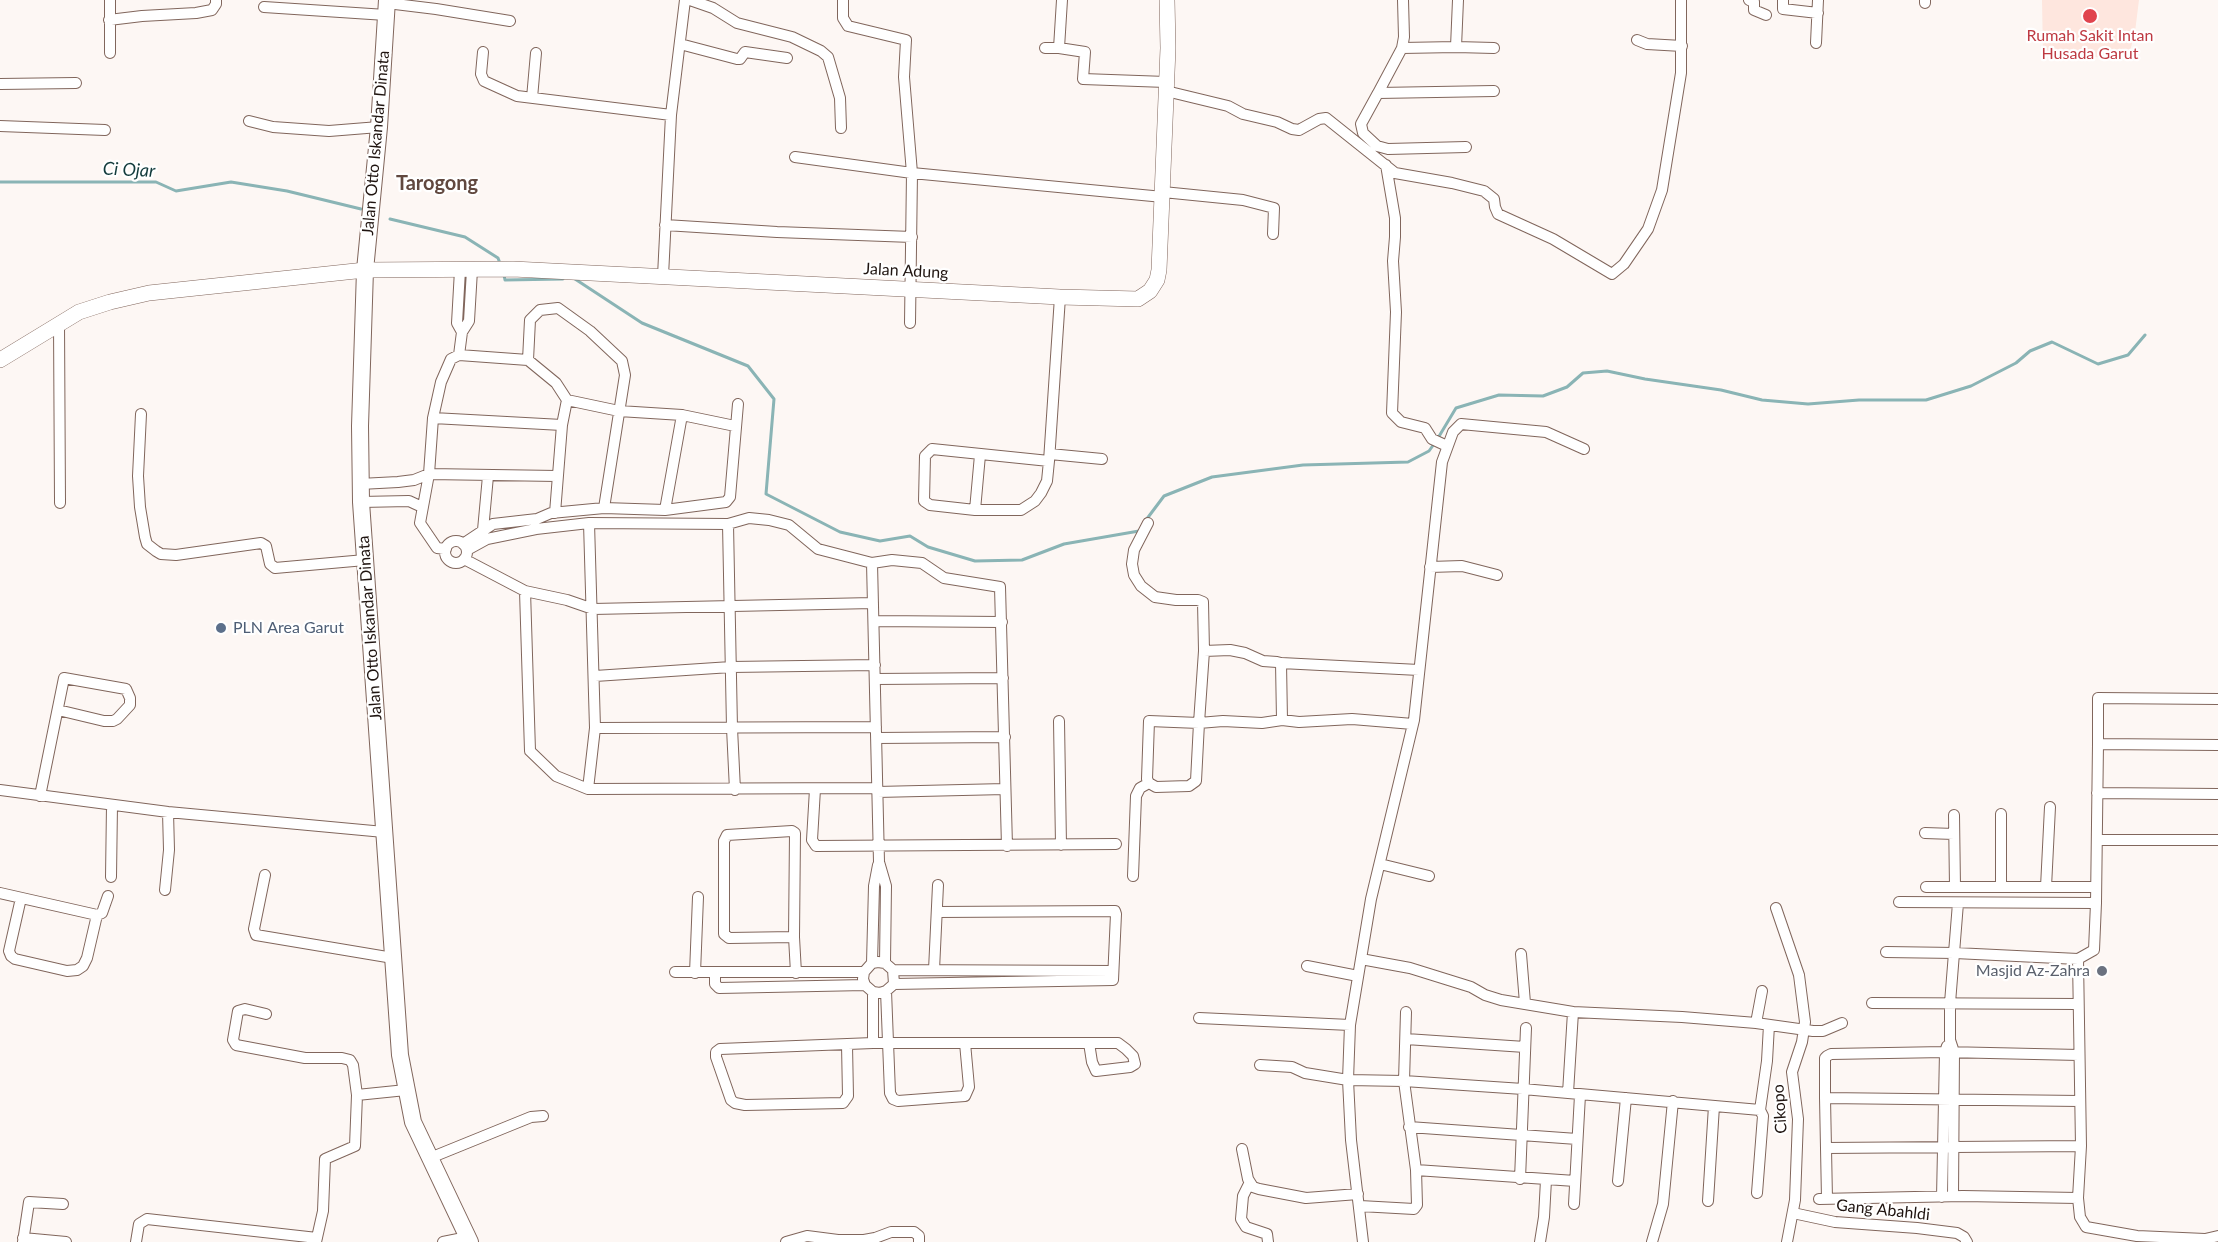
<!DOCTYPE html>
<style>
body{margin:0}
canvas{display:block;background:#fdf7f4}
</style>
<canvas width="2218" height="1242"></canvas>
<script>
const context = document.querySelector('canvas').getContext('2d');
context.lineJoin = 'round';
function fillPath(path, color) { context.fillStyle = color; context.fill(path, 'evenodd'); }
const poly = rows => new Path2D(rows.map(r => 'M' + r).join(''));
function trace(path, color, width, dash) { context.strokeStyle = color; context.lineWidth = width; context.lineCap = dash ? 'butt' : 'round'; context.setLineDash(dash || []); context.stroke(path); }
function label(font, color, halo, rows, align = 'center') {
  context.font = font + ' Lato,sans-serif'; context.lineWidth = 4.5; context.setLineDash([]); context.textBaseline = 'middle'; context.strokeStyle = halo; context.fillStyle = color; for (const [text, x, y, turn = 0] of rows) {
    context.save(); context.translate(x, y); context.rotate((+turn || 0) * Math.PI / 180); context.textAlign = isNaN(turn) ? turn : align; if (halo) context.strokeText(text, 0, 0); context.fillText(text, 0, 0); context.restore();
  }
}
fillPath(poly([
 [2042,0,2139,0,2135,32,2128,59,2043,54]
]), '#fee6de');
trace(poly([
 [0,182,156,182,176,191,231,182,287,191,361,209],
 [390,219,465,237,498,258,501,266],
 [504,275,505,280,563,279],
 [575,279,642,323,748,366,774,399,766,494,840,532,880,541,910,536,928,547,975,561,1022,560,1064,544,1139,531],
 [1438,438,1456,408,1499,395,1543,396,1567,387,1583,373,1607,371,1645,379,1721,390,1762,400,1808,404,1859,400,1926,400,1971,386,2016,363,2030,351,2052,342,2098,364,2128,355,2145,335],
 [1146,520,1164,496,1212,477,1303,465,1408,462,1429,451,1434,444]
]), '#8ab4b5', 3);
const street = poly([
 [110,0,110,53],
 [690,0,713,8,737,23,792,37,821,51,828,57,840,98,841,128],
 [843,0,843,18,848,26,906,40,904,77,912,173,910,323],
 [1062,0,1059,48,1085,52,1083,79,1166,82],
 [1403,0,1404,37,1402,48,1456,47,1458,0],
 [1749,0,1754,2,1754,10,1766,15],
 [1783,0,1783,9,1818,13],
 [1925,0,1925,3],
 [387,3,436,9,510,21],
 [264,7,386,15],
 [109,20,142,16,196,13,212,10,216,4,216,0],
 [1637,40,1647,44,1682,46],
 [1816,43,1818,0],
 [680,44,737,59,740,59,745,52,787,58],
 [1456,47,1494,48],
 [1045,48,1059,48],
 [1402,48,1378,93,1494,91],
 [483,52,481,74,484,81,517,96,671,115],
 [0,84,76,83],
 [1166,91,1228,106,1243,114,1277,122,1292,129,1299,130,1319,119,1326,118,1395,173,1452,183,1484,191,1494,199,1495,207,1498,214,1553,239,1612,274,1624,264,1648,229,1662,190,1681,73,1681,0],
 [1378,93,1361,124,1363,133,1377,146,1388,149,1466,147],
 [532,98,536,53],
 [249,121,273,127,329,131,379,127],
 [0,126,105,130],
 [795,157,912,173,1163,197],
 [1386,165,1395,218,1395,237,1393,261,1396,312,1392,413,1401,422,1425,428,1432,439,1447,446],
 [1163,192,1243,200,1274,208,1273,234],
 [665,225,777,232,912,237],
 [460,270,457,323,462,332],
 [663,276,671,115,685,0],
 [59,323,60,503],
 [459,355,528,360,530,320,540,310,558,308,590,331,622,361,625,375,604,508],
 [528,360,556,383,567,400,562,425,555,513],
 [567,400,619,411,682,415,735,426],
 [141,414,138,476,140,507,145,537,147,544,156,551,161,554,176,555,261,543,266,546,270,564,275,568,365,560],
 [433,418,562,425],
 [1050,454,1102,459],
 [1049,461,1047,481,1041,493,1035,501,1021,510,975,510,930,505,924,501,925,456,932,449,1049,461,1060,297],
 [360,484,398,482,414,480,429,474,557,476],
 [361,502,409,501,422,507],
 [665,510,682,415],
 [975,510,980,455],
 [589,523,595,728,588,789,877,788],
 [1148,523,1134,550,1132,564,1134,575,1141,586,1155,597,1176,600,1198,600,1203,602,1204,651],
 [728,524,732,728,735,790],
 [483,530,488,476],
 '445 552a11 11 0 1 1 22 0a11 11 0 1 1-22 0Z',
 [463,544,493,524,537,519,551,513,604,508,665,510,726,502,730,497,738,404],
 [446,549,437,548,420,523,429,474,433,418,441,382,451,359,459,355,462,332,469,321,472,270],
 [467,550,487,539,536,529,589,523,728,524,749,518,769,520,789,525,818,549,872,563,879,862,886,886,885,963],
 [464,559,525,591,567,600,593,609,873,603],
 [872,563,892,560,922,563,944,578,1000,587,1007,846],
 [1430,567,1462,566,1497,575],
 [525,591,530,751,556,776,588,789],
 [874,621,1002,622],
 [1281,663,1282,720,1262,723,1223,721,1199,723,1149,721,1147,779,1149,783,1156,787,1189,786,1196,781,1199,723,1204,651,1230,650,1245,653,1263,661,1277,662,1281,663,1419,670],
 [595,676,731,667,875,665],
 [875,679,1003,678],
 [1282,720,1299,722,1352,719,1413,724],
 [1059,721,1061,845],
 [595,728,876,727],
 [876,738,1005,737],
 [2098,744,2098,698,2218,699],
 [815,789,812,840,816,846,1116,844],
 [0,790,168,812,384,832],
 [877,792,1005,789],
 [2097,793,2218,794],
 [40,796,64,678,126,689,130,698,130,705,117,719,113,721,104,721,58,710],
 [2001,814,2001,886],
 [1954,815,1955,887,2095,887],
 [1925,833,1954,834],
 [2097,840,2218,840],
 [1380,864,1429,876],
 [265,875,254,929,256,935,393,958],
 [1133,876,1136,796,1140,788,1149,783],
 [111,877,112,805],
 [1926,887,1955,887],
 [2046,887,2050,807],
 [165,890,169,850,168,812],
 [0,893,97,915,102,913,108,896],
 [21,898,9,951,11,956,15,959,67,971,77,970,83,966,87,958,97,915],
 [1899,902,2096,903,2094,950,2078,959,2081,1146,2078,1198],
 [2096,903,2098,744,2218,745],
 [1776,908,1799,975,1805,1022,1802,1042,1792,1072,1798,1119,1795,1200,1787,1242],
 [794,937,729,938,724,934,724,841,727,835,792,831,795,833,794,937,796,973],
 [1886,952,1955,953,2078,959],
 [1521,954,1525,1003],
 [1361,959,1410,968,1471,987,1485,995,1501,1000,1573,1012],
 [872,963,874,886,878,865],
 [1307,966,1358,976],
 [893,970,1113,971],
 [934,970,938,885],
 [675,972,864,972],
 [695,973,698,897],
 [715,973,715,984,719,988,865,985],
 [894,984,893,970,885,963,878,962,872,963,864,972,863,979,865,985,873,992,880,993,886,991,894,984,1113,980,1116,914,1115,911,937,912],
 [886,991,890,1093,893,1099,898,1101,965,1096,969,1087,965,1043],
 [873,992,873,1043],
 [1872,1003,2078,1004],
 [266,1014,245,1009,238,1011,233,1040,236,1045,305,1058,342,1058,350,1060,353,1065,357,1095],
 [1199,1018,1350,1025],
 [1756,1023,1813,1031,1823,1031,1842,1023],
 [1406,1039,1525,1047],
 [847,1045,848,1096,843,1103,745,1105,735,1103,731,1100,716,1057,716,1052,720,1049,873,1043,1118,1043,1126,1049,1133,1056,1135,1064,1130,1067,1096,1071,1092,1062,1089,1043],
 [1260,1065,1292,1067,1305,1073,1348,1080,1404,1081,1523,1089,1760,1110,1763,1116,1757,1193],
 [1568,1093,1573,1012,1682,1017,1756,1023,1762,991],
 [1825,1098,2080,1101],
 [1760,1110,1767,1061,1769,1025],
 [1409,1127,1577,1139],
 [1826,1148,2081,1146],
 [1242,1149,1248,1179,1253,1187,1259,1189,1306,1198,1358,1194],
 [430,1158,531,1117,543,1116],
 [1416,1170,1575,1181],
 [1520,1179,1526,1028],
 [1618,1181,1626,1098],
 [1250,1182,1243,1196,1241,1219,1246,1227,1267,1234,1268,1242],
 [1953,1196,1954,1052,1950,1040,1950,1003,1958,903],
 [1942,1197,1945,1052,1947,1046],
 [1819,1199,1963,1196,2078,1198,2080,1217,2086,1227,2137,1236,2205,1239,2218,1236],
 [1827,1199,1825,1098,1825,1058,1827,1056,1831,1054,1945,1052,2079,1055],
 [1708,1201,1714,1106],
 [1574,1204,1580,1095],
 [1360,1206,1414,1209,1417,1205,1416,1170,1404,1081,1406,1012],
 [1793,1213,1835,1222,1917,1228,1957,1233,1964,1237,1967,1242],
 [23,1238,66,1242],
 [23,1242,29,1202,63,1204],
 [136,1242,139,1224,147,1219,317,1238],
 [316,1242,323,1211,325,1159,355,1146,357,1095,406,1090],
 [443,1242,468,1237],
 [786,1242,807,1236,838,1240,864,1240,875,1238,891,1232,914,1232,919,1236,919,1242],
 [1363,1242,1351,1140,1348,1080,1350,1025,1371,899,1414,720,1442,462,1453,432,1461,424,1546,432,1584,449],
 [1540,1242,1544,1217,1546,1180],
 [1652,1242,1663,1204,1673,1101]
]);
const secondary = poly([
 [0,360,79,312,110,302,149,293,365,270,513,269,1060,297,1138,299,1150,291,1157,280,1159,270,1168,48,1167,0]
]);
const primary = poly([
 [387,0,379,127,365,270,360,426,361,502,400,1055,413,1122,470,1242]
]);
trace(street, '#81665c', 12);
trace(secondary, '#81665c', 16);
trace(primary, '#81665c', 18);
trace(street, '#fff', 10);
trace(secondary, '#fff', 15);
trace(primary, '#fff', 16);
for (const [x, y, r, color] of [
 [2090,16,8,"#e0444e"],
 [221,628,6,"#5c6f8a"],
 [2102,971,6,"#6b7280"]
]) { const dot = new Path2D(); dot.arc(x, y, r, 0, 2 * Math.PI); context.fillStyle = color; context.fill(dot); trace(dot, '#fff', 2); }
label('16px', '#be3a42', '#fff', [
 ["Rumah Sakit Intan",2090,36],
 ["Husada Garut",2090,54]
]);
label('16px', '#1f1410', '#fff', [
 ["Jalan Otto Iskandar Dinata",376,143,-85],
 ["Jalan Adung",906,271,3],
 ["Jalan Otto Iskandar Dinata",370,628,-94],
 ["Cikopo",1780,1109,-94],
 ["Gang Abahldi",1883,1210,6]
]);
label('16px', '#4e5e75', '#fff', [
 ["PLN Area Garut",233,628]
], 'left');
label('16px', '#5b616d', '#fff', [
 ["Masjid Az-Zahra",2090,971]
], 'right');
label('italic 18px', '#123b3c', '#fff', [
 ["Ci Ojar",129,170,3]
]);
label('bold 20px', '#61483f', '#fff', [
 ["Tarogong",437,184]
]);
</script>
